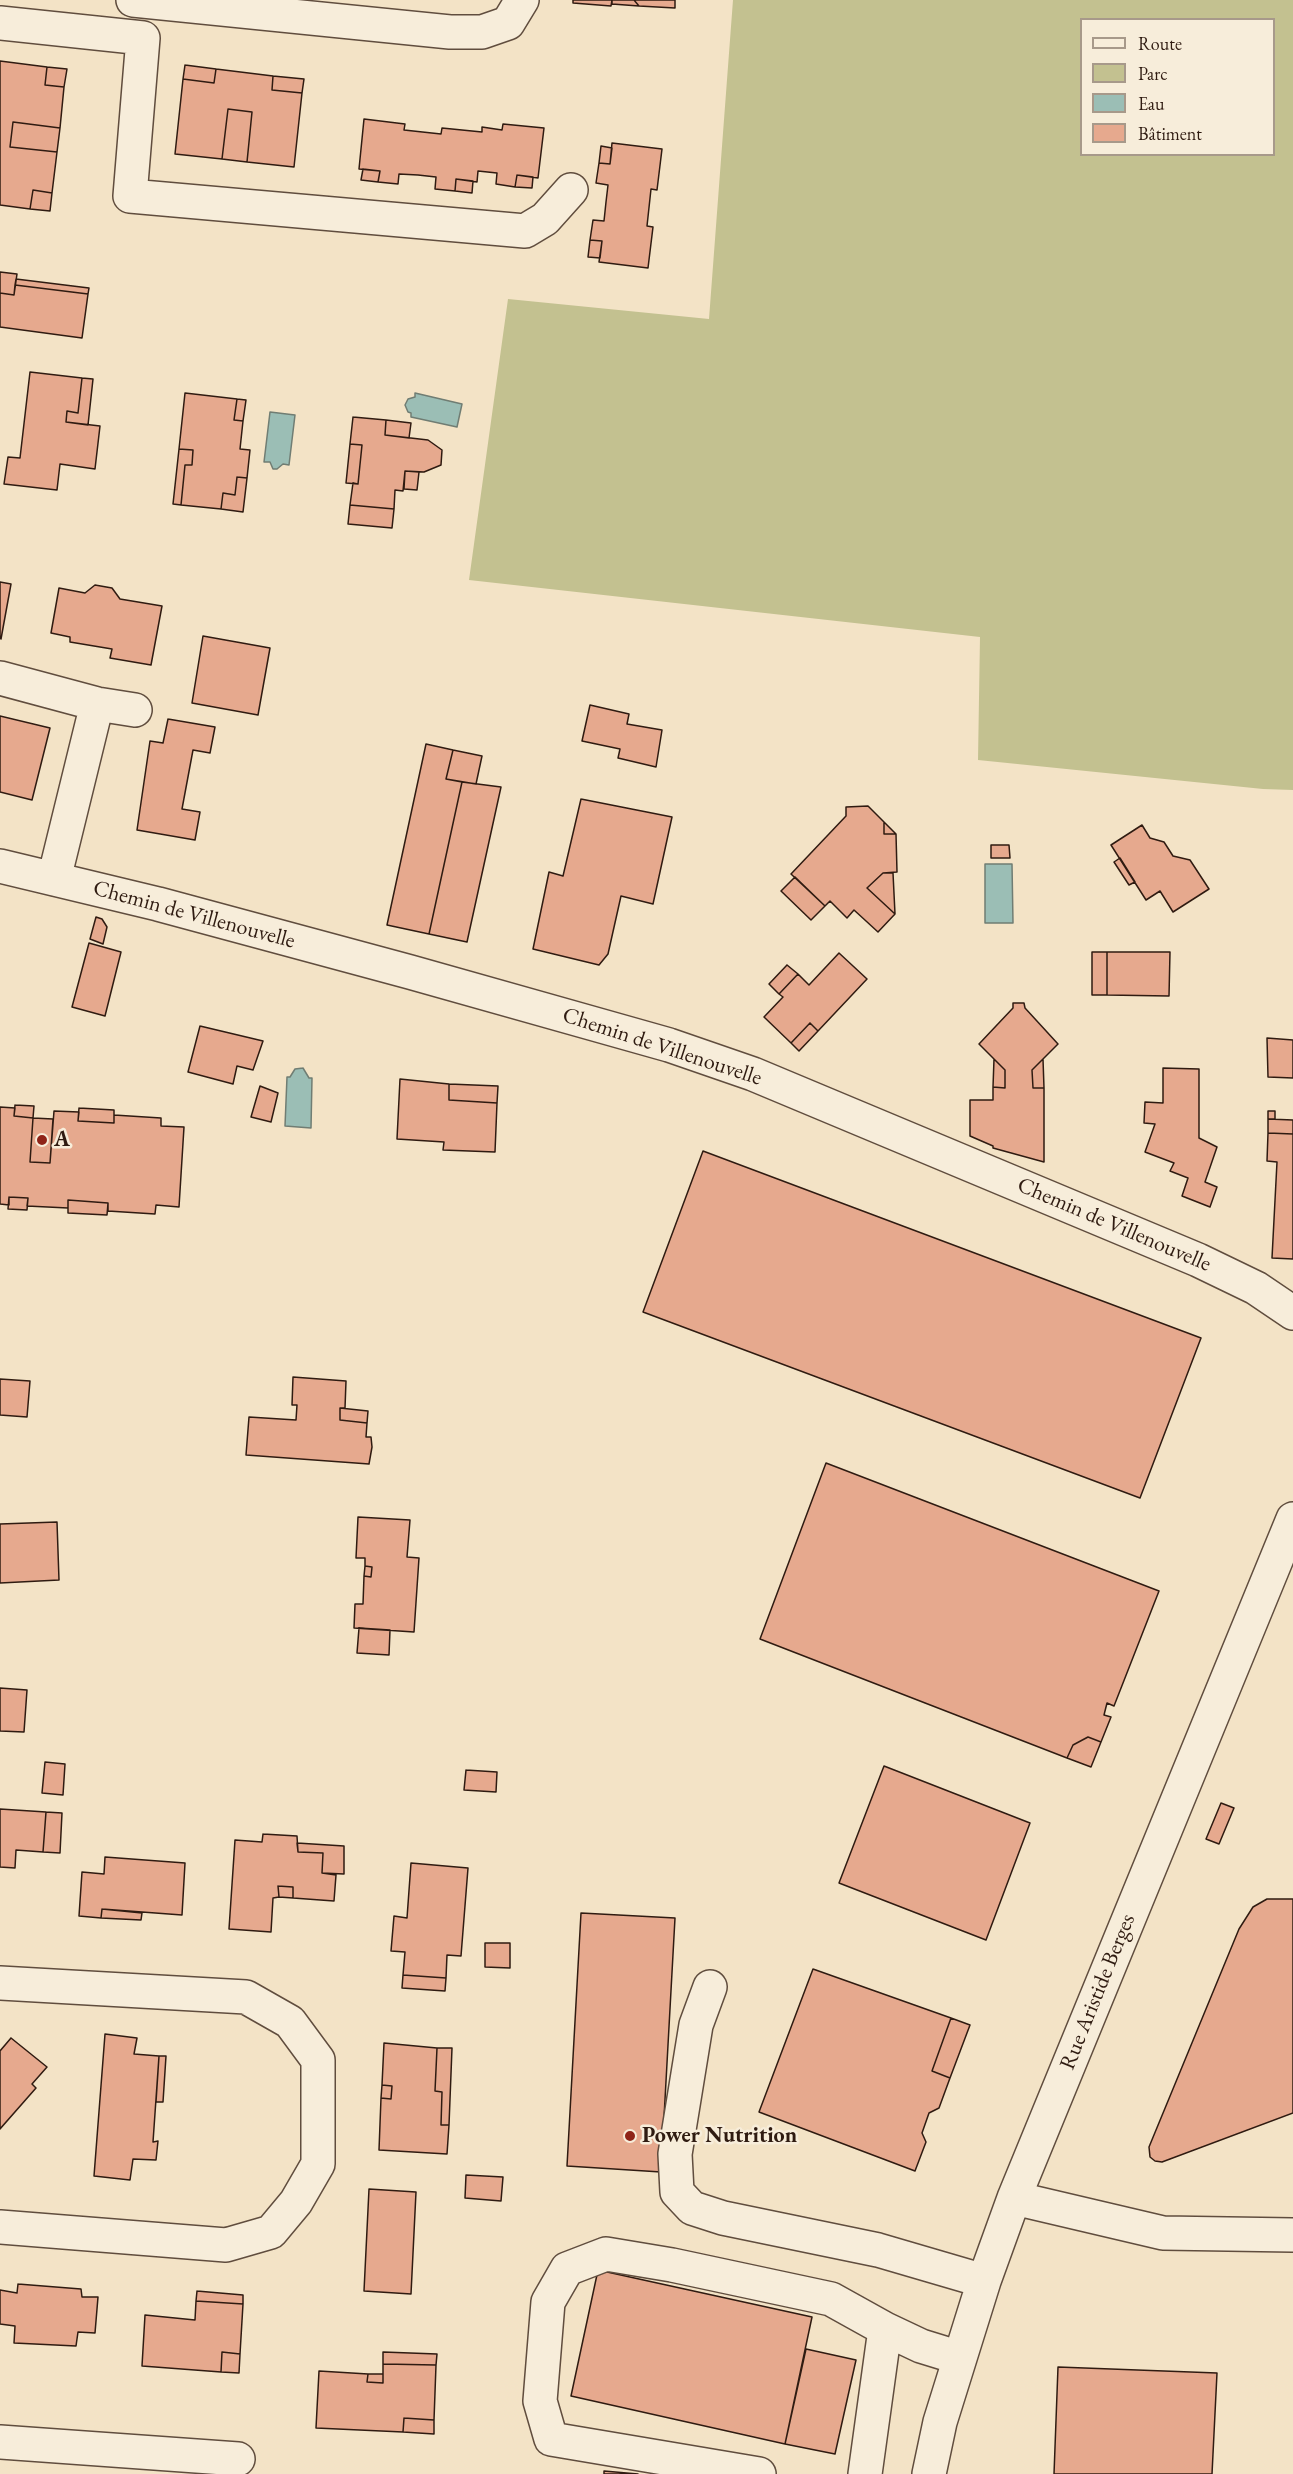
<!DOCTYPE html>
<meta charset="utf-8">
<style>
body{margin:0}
#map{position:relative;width:1293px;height:2474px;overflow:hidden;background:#f3e3c6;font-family:"EB Garamond",serif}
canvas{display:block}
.legend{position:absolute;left:1080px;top:18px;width:195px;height:138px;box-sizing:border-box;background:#f7edda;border:2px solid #a7998a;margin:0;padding:8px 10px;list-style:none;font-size:18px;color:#2f1b11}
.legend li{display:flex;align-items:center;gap:12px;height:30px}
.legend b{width:30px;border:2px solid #a7998a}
</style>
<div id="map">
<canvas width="1293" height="2474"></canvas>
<ul class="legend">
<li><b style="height:8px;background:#f7edda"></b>Route</li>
<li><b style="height:16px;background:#c3c190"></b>Parc</li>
<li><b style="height:16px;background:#9bbeb5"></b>Eau</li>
<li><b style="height:16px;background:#e6a98e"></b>Bâtiment</li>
</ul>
</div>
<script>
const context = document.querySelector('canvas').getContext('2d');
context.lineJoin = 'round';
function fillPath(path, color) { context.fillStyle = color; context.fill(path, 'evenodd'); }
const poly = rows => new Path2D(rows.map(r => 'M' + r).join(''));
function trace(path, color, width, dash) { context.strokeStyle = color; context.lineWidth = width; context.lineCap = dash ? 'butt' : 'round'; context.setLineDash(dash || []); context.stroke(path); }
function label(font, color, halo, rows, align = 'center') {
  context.font = font + ' "EB Garamond",serif'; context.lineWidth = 5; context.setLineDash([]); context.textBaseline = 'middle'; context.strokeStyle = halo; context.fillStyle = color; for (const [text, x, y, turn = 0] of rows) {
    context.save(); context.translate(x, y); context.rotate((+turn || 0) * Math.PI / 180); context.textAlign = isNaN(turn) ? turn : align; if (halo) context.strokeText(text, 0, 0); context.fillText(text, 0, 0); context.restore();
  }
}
fillPath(poly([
 [733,0,1293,0,1293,790,1263,789,978,760,980,637,469,580,508,299,709,319],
 [1082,20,1274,20,1274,154,1082,154]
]), '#c3c190');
const water = poly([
 [415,393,462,404,457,427,411,417,411,413,408,412,405,405,408,399,415,397,415,393],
 [270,412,295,415,289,465,283,464,277,469,273,469,270,462,264,462,270,412],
 [985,864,1012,864,1013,923,985,923,985,864],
 [303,1068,309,1078,312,1078,311,1128,285,1126,287,1077,290,1077,295,1069,303,1068]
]);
fillPath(water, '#9bbeb5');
trace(water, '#707d73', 1.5);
const building = poly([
 [573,0,612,0,611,6,573,3,573,0],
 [612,0,634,0,639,6,612,4,612,0],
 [634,0,675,0,675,8,639,6,634,0],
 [0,61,47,67,45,85,64,87,60,128,13,122,10,147,57,152,52,193,33,190,30,209,0,205,0,61],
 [185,65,216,69,214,83,183,79,185,65],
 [47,67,67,69,64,87,45,85,47,67],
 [216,69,273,76,272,90,302,93,294,167,247,162,252,112,228,109,222,159,175,154,183,79,214,83,216,69],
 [273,76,304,79,302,93,272,90,273,76],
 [228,109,252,112,247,162,222,159,228,109],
 [364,119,405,124,404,130,441,134,442,128,482,132,482,127,502,130,503,124,544,128,538,178,517,175,515,187,496,184,497,173,478,171,477,182,456,179,455,191,435,189,436,177,418,175,399,174,398,184,378,182,380,171,359,169,364,119],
 [13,122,60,128,57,152,10,147,13,122],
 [612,143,662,149,657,190,651,189,647,226,653,227,648,268,599,262,602,241,590,240,593,220,604,221,606,202,608,185,596,183,599,163,610,164,612,143],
 [601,146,612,148,610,164,599,163,601,146],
 [363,169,380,171,378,182,361,180,363,169],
 [517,175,533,177,532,188,515,187,517,175],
 [456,179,473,181,472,193,455,191,456,179],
 [33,190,52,193,50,211,30,209,33,190],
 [590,240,602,241,600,258,588,257,590,240],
 [0,272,17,274,14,295,0,293,0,272],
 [16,279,89,288,88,294,15,285,16,279],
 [15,285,88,294,82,338,0,327,0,293,14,295,15,285],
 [30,372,82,378,78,413,67,411,66,422,100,426,95,469,60,464,57,490,4,484,8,457,20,458,30,372],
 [82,378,93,379,88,425,66,422,67,411,78,413,82,378],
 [185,393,237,399,234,420,243,421,240,449,250,450,247,478,237,477,235,495,223,493,221,509,181,505,185,465,192,465,193,450,179,449,185,393],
 [237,399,246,400,243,421,234,420,237,399],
 [353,417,386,420,385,435,428,440,442,450,441,465,424,472,405,471,403,491,395,490,394,509,350,505,353,483,358,484,362,445,350,444,353,417],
 [386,420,411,423,409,438,385,435,386,420],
 [350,444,362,445,358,484,346,483,350,444],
 [179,449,193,450,192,465,185,465,181,505,173,504,179,449],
 [405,471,419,472,417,490,404,489,405,471],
 [237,477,247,478,243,512,221,509,223,493,235,495,237,477],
 [350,505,394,509,392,528,348,524,350,505],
 [0,582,11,584,1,639,0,638,0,582],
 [95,585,112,588,120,599,162,606,151,665,110,658,112,649,70,642,70,637,51,633,59,588,85,593,95,585],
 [203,636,270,648,258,715,192,703,203,636],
 [590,705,629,714,627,724,662,730,656,767,618,758,620,749,582,741,590,705],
 [0,716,50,728,32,800,0,792,0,716],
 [168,719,215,727,210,753,193,750,182,809,200,812,195,840,137,830,150,741,163,743,168,719],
 [426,744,453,750,446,779,462,782,429,934,387,925,426,744],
 [453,750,482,756,476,784,446,779,453,750],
 [462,782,501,787,467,942,429,934,462,782],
 [581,799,672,817,653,904,621,896,608,954,599,965,533,949,549,872,563,876,581,799],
 [868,806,884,822,884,834,896,834,897,872,883,873,867,888,895,914,878,932,854,910,847,918,830,901,825,906,791,874,846,816,846,807,868,806],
 [884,822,896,834,884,834,884,822],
 [1142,825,1150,838,1164,842,1173,856,1190,860,1209,889,1173,912,1160,891,1146,900,1111,845,1142,825],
 [991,845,1009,845,1010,858,991,858,991,845],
 [1120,858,1135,882,1129,885,1114,862,1120,858],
 [883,873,893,873,895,914,867,888,883,873],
 [795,877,825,906,811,920,781,891,795,877],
 [96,917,102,919,107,927,103,944,90,939,96,917],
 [89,943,121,952,105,1016,72,1007,89,943],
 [1092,952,1107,952,1107,995,1092,995,1092,952],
 [1107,952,1170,952,1169,996,1107,995,1107,952],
 [839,953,867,979,818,1031,810,1023,791,1043,764,1017,783,997,779,994,798,974,809,985,839,953],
 [787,965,798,974,779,994,769,984,787,965],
 [1013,1003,1024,1003,1025,1008,1058,1044,1032,1070,1033,1088,1044,1088,1044,1162,993,1148,993,1146,970,1136,970,1100,993,1100,993,1087,1005,1088,1005,1070,979,1044,1013,1008,1013,1003],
 [810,1023,818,1031,799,1051,791,1043,810,1023],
 [200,1026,263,1041,253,1070,237,1066,233,1084,188,1072,200,1026],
 [1267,1038,1293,1040,1293,1078,1268,1077,1267,1038],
 [994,1059,1005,1070,1005,1088,993,1087,994,1059],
 [1043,1059,1044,1088,1033,1088,1032,1070,1043,1059],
 [1163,1068,1199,1069,1199,1138,1217,1147,1205,1182,1217,1187,1210,1207,1182,1196,1188,1178,1170,1171,1174,1163,1145,1152,1155,1124,1144,1123,1145,1102,1163,1103,1163,1068],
 [400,1079,449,1084,449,1100,497,1103,495,1152,443,1150,444,1142,397,1139,400,1079],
 [449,1084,498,1086,497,1103,449,1100,449,1084],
 [260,1086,278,1093,271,1122,251,1117,260,1086],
 [15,1105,34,1106,33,1118,14,1116,15,1105],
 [0,1107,15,1108,14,1116,33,1118,30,1162,50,1163,54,1111,79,1112,78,1121,114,1123,114,1115,161,1118,161,1126,184,1127,179,1207,156,1205,155,1214,108,1211,108,1203,68,1200,68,1208,27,1206,28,1198,9,1197,9,1205,0,1204,0,1107],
 [79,1108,114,1110,114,1123,78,1121,79,1108],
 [1268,1111,1275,1111,1275,1119,1268,1119,1268,1111],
 [33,1118,53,1119,50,1163,30,1162,33,1118],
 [1268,1119,1293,1120,1293,1134,1268,1133,1268,1119],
 [1268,1133,1293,1134,1293,1259,1272,1258,1277,1162,1267,1161,1268,1133],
 [703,1151,1201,1338,1140,1498,643,1312,703,1151],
 [9,1197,28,1198,27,1210,8,1209,9,1197],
 [68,1200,108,1203,107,1215,68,1213,68,1200],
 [293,1377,346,1381,345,1408,340,1408,340,1420,367,1423,366,1437,371,1437,372,1447,369,1464,246,1455,249,1417,296,1420,297,1405,292,1405,293,1377],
 [0,1379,30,1381,27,1417,0,1415,0,1379],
 [340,1408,368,1411,367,1423,340,1420,340,1408],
 [826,1463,1159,1591,1114,1706,1107,1703,1104,1715,1111,1717,1101,1742,1088,1737,1073,1745,1067,1758,760,1639,826,1463],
 [358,1517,410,1520,407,1557,419,1558,414,1632,354,1628,355,1604,363,1604,364,1576,371,1577,372,1567,365,1566,365,1558,356,1558,358,1517],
 [57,1522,59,1580,0,1583,0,1524,57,1522],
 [365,1566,372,1567,371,1577,364,1576,365,1566],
 [359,1628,390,1630,389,1655,357,1653,359,1628],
 [0,1688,27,1690,24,1732,0,1731,0,1688],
 [1088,1737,1101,1742,1091,1767,1067,1758,1073,1745,1088,1737],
 [45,1762,65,1764,63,1795,42,1793,45,1762],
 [884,1766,1030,1823,986,1940,839,1883,884,1766],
 [466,1770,497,1772,496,1792,464,1790,466,1770],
 [1221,1803,1234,1808,1219,1844,1206,1839,1221,1803],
 [0,1809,46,1812,43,1852,16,1850,15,1868,0,1867,0,1809],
 [46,1812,62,1813,60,1853,43,1852,46,1812],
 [263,1834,297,1836,298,1852,323,1853,322,1873,336,1875,334,1901,293,1898,293,1887,278,1886,279,1897,273,1898,271,1932,229,1929,235,1840,262,1842,263,1834],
 [297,1843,344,1846,344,1874,322,1873,323,1853,298,1852,297,1843],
 [105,1857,185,1863,182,1915,102,1909,101,1918,79,1916,82,1872,104,1874,105,1857],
 [411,1863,468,1868,461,1956,447,1955,446,1978,403,1975,405,1952,391,1951,394,1916,407,1918,411,1863],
 [278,1886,293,1887,293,1898,279,1897,278,1886],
 [1267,1899,1293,1899,1293,2113,1162,2162,1155,2161,1150,2157,1149,2147,1239,1929,1253,1907,1267,1899],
 [102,1909,142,1913,141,1920,101,1918,102,1909],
 [581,1913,675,1918,661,2172,567,2166,581,1913],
 [485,1943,510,1943,510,1968,485,1967,485,1943],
 [813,1969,951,2018,932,2071,950,2078,939,2108,929,2113,922,2133,926,2142,915,2171,759,2112,813,1969],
 [403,1975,446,1978,445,1991,402,1988,403,1975],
 [951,2018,970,2025,950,2078,932,2071,951,2018],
 [105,2034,137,2038,134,2054,159,2056,153,2142,158,2141,156,2160,133,2159,130,2180,94,2176,105,2034],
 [11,2038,47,2067,32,2084,36,2088,0,2129,0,2051,11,2038],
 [384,2043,437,2048,435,2091,442,2092,441,2125,449,2125,447,2154,379,2150,381,2098,391,2099,392,2086,382,2085,384,2043],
 [437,2048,452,2048,449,2125,441,2125,442,2092,435,2091,437,2048],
 [159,2056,166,2056,163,2102,156,2102,159,2056],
 [382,2085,392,2086,391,2099,381,2098,382,2085],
 [466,2175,503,2177,501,2201,465,2198,466,2175],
 [369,2189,416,2192,411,2294,364,2291,369,2189],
 [598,2270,812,2317,785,2444,571,2396,598,2270],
 [18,2284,81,2289,82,2297,98,2297,95,2333,78,2332,76,2346,14,2343,15,2326,0,2324,0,2290,17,2293,18,2284],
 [197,2291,243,2295,243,2304,196,2301,197,2291],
 [196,2301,243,2304,240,2354,222,2352,221,2372,142,2366,145,2315,195,2320,196,2301],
 [806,2349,856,2360,835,2454,785,2444,806,2349],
 [222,2352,240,2354,239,2373,221,2372,222,2352],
 [383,2352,437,2354,436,2365,383,2364,383,2352],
 [383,2364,436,2365,434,2420,404,2418,403,2432,316,2428,319,2371,368,2374,367,2382,383,2383,383,2364],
 [1058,2367,1217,2373,1212,2474,1054,2474,1058,2367],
 [368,2374,383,2374,383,2383,367,2382,368,2374],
 [404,2418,434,2420,434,2434,403,2432,404,2418],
 [604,2471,638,2474,604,2474,604,2471]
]);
fillPath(building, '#e6a98e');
trace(building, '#2f1b11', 1.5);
const minor = poly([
 [133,0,450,32,482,32,508,23,522,0],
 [0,23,143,38,130,196,525,231,545,219,571,190],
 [0,678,97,704,135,710],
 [0,866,158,904,410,972,669,1045,753,1074,1198,1260,1256,1288,1293,1313],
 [54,879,97,704],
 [0,1983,246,1997,290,2022,318,2060,318,2164,296,2202,271,2232,226,2245,0,2227],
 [710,1987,696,2025,675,2154,677,2192,692,2208,723,2218,878,2250,984,2281],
 [1014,2198,1163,2233,1293,2235],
 [0,2442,238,2459],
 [759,2474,551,2439,540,2401,548,2302,567,2269,606,2254,672,2265,831,2299,885,2329,921,2346,960,2358],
 [865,2474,885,2329],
 [929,2474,940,2422,984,2281,1014,2198,1293,1519]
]);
trace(minor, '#604d3e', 36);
trace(minor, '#f7edda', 33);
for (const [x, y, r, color] of [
 [42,1140,6,"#8f2418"],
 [630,2136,6,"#8f2418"]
]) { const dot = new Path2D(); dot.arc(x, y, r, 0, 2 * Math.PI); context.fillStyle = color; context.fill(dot); trace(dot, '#f7edda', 2); }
label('22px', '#2f1b11', '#f7edda', [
 ["Chemin de Villenouvelle",194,915,15],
 ["Chemin de Villenouvelle",662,1047,18],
 ["Chemin de Villenouvelle",1114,1225,23],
 ["Rue Aristide Berges",1098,1992,-68]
]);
label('bold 22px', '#2f1b11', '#f7edda', [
 ["A",54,1140],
 ["Power Nutrition",642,2136]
], 'left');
</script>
